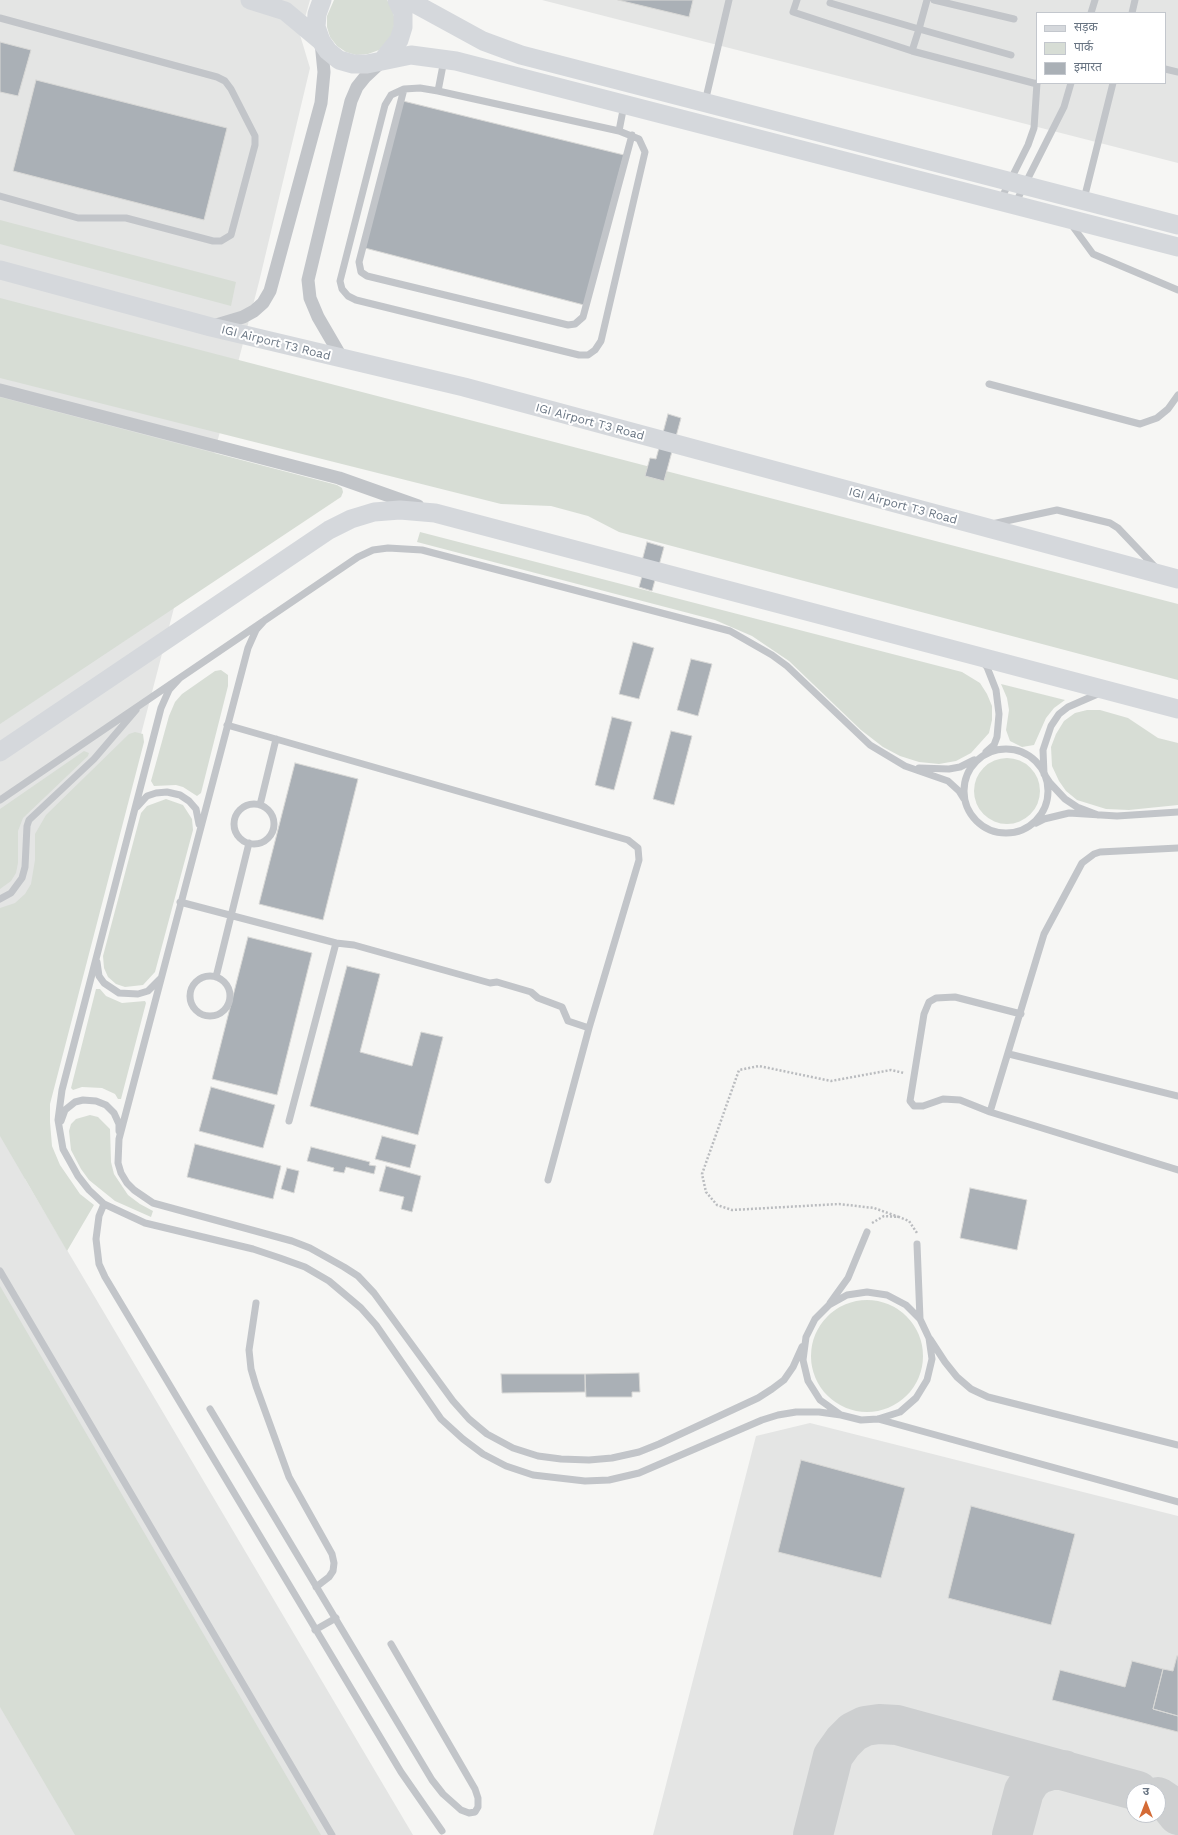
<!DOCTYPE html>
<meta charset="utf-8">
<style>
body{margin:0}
#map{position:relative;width:1178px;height:1835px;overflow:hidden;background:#f6f6f4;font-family:"Work Sans","Noto Sans Devanagari",sans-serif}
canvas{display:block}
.legend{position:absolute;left:1036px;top:12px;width:130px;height:72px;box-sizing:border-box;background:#fff;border:1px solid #c3c7cd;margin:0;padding:5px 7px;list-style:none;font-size:12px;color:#687482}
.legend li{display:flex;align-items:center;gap:8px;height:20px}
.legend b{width:20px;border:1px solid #c3c7cd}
.north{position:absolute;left:1126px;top:1783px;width:40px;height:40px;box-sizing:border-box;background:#fff;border:1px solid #c3c7cd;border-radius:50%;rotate:0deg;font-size:11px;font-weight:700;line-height:16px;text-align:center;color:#687482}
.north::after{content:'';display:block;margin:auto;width:14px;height:18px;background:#d46b36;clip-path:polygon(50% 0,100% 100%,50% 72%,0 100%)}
</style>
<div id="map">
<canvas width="1178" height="1835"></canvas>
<ul class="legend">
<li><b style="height:5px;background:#d5d8dc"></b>सड़क</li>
<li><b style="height:11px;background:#d7ddd5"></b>पार्क</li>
<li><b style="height:11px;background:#aab0b6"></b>इमारत</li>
</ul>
<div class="north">उ</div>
</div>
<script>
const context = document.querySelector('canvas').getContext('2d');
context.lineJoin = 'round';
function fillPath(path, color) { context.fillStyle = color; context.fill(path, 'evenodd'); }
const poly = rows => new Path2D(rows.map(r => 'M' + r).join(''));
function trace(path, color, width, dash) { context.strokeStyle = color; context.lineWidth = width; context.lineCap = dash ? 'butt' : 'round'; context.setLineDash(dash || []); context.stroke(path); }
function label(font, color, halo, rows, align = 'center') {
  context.font = font + ' "Work Sans",sans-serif'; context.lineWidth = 4; context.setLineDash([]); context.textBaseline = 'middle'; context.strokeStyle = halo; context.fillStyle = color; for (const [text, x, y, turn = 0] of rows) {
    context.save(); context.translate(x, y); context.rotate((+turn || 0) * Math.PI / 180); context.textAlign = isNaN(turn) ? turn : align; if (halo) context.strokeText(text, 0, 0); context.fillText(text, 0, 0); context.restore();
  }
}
fillPath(poly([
 [0,0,310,0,300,35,310,68,259,282,25,1179,413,1835,0,1835],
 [542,0,1178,0,1178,163],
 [1037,13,1165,13,1165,83,1037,83],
 [810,1423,1178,1516,1178,1835,653,1835,756,1436],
 [1134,1791,1158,1791,1158,1815,1134,1815]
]), '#e4e5e4');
fillPath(poly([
 [334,0,387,0,392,8,395,20,393,31,388,42,379,50,368,54,356,55,346,52,337,46,330,37,327,27,327,16],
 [0,220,236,282,231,306,0,244],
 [0,298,1178,604,1178,680,619,532,588,516,551,506,501,504,0,378],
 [0,397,337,485,342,488,343,492,341,497,0,724],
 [420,532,962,672,980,683,987,694,992,706,992,720,989,733,971,753,956,761,939,764,919,762,900,756,883,747,861,730,789,661,752,636,715,620,417,542],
 [221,670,228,675,228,686,201,793,197,796,183,787,176,785,154,786,151,781,169,716,175,702,182,694,215,671],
 [1001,684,1065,700,1054,708,1046,718,1034,745,1022,747,1010,741,1006,730,1009,710,1007,698],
 [1087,710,1100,710,1128,718,1158,738,1178,743,1178,805,1129,810,1106,809,1077,800,1066,791,1059,781,1052,766,1051,747,1056,734,1064,721,1075,713],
 [135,732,143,734,144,742,50,1104,50,1122,52,1146,60,1165,80,1194,94,1205,67,1251,0,1136,0,908,15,903,25,894,31,884,35,860,35,834,46,815,129,734],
 [84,751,89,753,88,756,23,818,18,831,18,863,16,873,11,881,0,889,0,809],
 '974 791a33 33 0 1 1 66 0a33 33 0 1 1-66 0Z',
 [166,799,183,805,192,819,193,830,155,972,143,985,125,987,116,984,108,977,104,968,103,956,141,813,147,806],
 [96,989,100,989,106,996,122,1003,145,1001,146,1003,121,1099,118,1099,115,1094,102,1088,82,1087,73,1090,71,1088],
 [90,1115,98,1117,110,1129,111,1162,114,1174,128,1195,140,1204,153,1211,151,1217,115,1201,89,1180,81,1169,71,1150,69,1131,71,1124,76,1119],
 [0,1286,321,1835,75,1835,0,1707],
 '811 1356a56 56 0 1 1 112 0a56 56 0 1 1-112 0Z'
]), '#d7ddd5');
trace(poly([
 [1158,1797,1170,1805,1178,1815],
 [813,1835,833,1756,843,1742,853,1732,865,1726,879,1724,897,1725,1138,1791],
 [1012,1835,1024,1791,1031,1780,1039,1774,1052,1770,1064,1770]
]), '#cdcfd0', 40);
const building = poly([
 [618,0,693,0,689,17,618,0],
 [0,42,31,50,18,96,0,92,0,42],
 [36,80,227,128,204,220,13,171,36,80],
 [403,101,624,155,584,305,365,248,403,101],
 [668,414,681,418,664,481,645,476,650,458,656,459,668,414],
 [647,542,664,547,652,591,639,587,646,562,642,561,647,542],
 [633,642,654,648,639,699,619,694,633,642],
 [691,659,712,664,698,716,677,710,691,659],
 [612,717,632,722,614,790,595,785,612,717],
 [671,731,692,736,674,805,653,799,671,731],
 [295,763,358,779,323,920,259,904,295,763],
 [248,937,312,953,277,1095,212,1079,248,937],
 [347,966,380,974,360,1052,412,1066,421,1032,443,1037,418,1135,310,1106,347,966],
 [211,1087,275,1105,263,1148,199,1131,211,1087],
 [382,1136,416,1145,410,1168,375,1159,382,1136],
 [195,1144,281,1166,273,1199,187,1177,195,1144],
 [311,1147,370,1162,369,1165,376,1166,374,1174,346,1167,344,1173,333,1171,334,1168,307,1161,311,1147],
 [386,1166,421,1176,412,1212,401,1209,404,1197,379,1191,386,1166],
 [287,1168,299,1171,294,1193,281,1189,287,1168],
 [970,1188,1027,1200,1017,1250,960,1238,970,1188],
 [639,1373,640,1392,632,1392,632,1397,586,1397,585,1374,639,1373],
 [501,1374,585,1374,585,1392,502,1393,501,1374],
 [801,1460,905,1488,881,1578,778,1552,801,1460],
 [971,1506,1075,1534,1051,1625,948,1598,971,1506],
 [1177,1656,1178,1656,1178,1716,1153,1709,1163,1669,1173,1671,1177,1656],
 [1132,1661,1163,1669,1153,1709,1178,1716,1178,1732,1052,1700,1060,1670,1125,1687,1132,1661]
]);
fillPath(building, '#aab0b6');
trace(building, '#d8d8d6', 1);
trace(poly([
 [899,1217,874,1208,839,1204,732,1210,717,1205,706,1192,702,1174,739,1070,759,1066,831,1081,891,1070,904,1073],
 [872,1223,884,1216,899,1217,909,1221,917,1233]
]), '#babcbf', 2.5, [2, 2]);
trace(poly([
 [797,0,793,12,912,51,1037,84],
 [927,0,919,29,1011,55],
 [934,0,1014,19],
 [830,3,919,29,912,51],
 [1091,13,1095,0],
 [1132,13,1135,0],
 [0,18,217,77,225,81,231,89,255,136,255,145,231,235,221,241,213,241,126,218,78,218,0,196],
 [444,60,438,91,420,88,404,89,391,95,385,105,340,281,342,289,348,296,356,300,579,355,588,355,595,350,601,341,645,152,639,139,619,131,624,105],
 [1165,69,1178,72],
 [404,89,359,262,361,272,367,276,568,325,575,324,583,317,632,135],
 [438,91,619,131],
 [705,102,729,0],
 [1084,199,1113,83],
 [1000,201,1028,145,1034,128,1037,83],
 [1015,204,1064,107,1071,83],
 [1071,224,1093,254,1178,290],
 [989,384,1140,424,1157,418,1168,409,1178,395],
 [992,524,1057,510,1110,523,1118,528,1156,568],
 [265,620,256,630,248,648,119,1139,118,1163,121,1173,127,1183,134,1190,153,1203,292,1241,310,1248,344,1267,358,1276,374,1293,453,1401,469,1419,487,1434,513,1448,538,1456,561,1459,589,1460,612,1458,639,1452,659,1444,758,1398,772,1389,784,1380,793,1367,802,1347],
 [983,662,987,667,996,690,999,714,997,737,994,745,986,752],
 [180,678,169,690,161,708,62,1090,58,1120,63,1149,78,1176,89,1190,104,1204,145,1223,253,1249,280,1258,305,1267,329,1281,361,1308,376,1325,441,1419,463,1439,483,1454,506,1466,533,1475,585,1481,609,1480,639,1473,762,1420,778,1415,796,1412,819,1412,841,1415,861,1420,878,1419,900,1412,916,1398,927,1380,932,1359,929,1338,920,1319,906,1305,887,1295,867,1292,847,1295,829,1305,815,1319,806,1337,803,1360,808,1381,820,1400,841,1415],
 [227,725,628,840,638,848,639,860,589,1028,548,1180],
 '964 791a42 42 0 1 1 84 0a42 42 0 1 1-84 0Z',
 [919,768,949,769,960,767,974,760],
 [0,800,358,557,373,550,388,548,422,550,730,631,772,655,787,666,870,745,905,766,948,781,959,791,964,799],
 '234 824a20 20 0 1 1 40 0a20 20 0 1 1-40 0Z',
 [260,805,276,739],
 [137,807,147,796,156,793,167,792,180,795,189,801,196,809,199,824],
 [1098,815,1077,807,1065,799,1050,783,1044,774,1043,750,1051,726,1059,714,1068,707,1100,693],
 [1036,823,1044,819,1069,813,1117,816,1178,812],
 [0,899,11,893,22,878,25,867,27,826,29,820,94,759,136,710],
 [180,902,336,943,354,945,490,983,497,982,531,992,538,998,562,1007,568,1021,589,1028],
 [97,962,99,976,104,983,119,993,138,994,148,991,160,979],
 '190 996a20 20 0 1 1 40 0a20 20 0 1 1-40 0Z',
 [216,977,249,843],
 [1021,1014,955,997,936,998,929,1002,924,1014,910,1101,914,1106,923,1106,943,1099,960,1100,990,1112,1178,1170],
 [1009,1054,1178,1096],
 [990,1112,1044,934,1082,863,1094,854,1100,852,1178,848],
 [61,1121,65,1110,75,1102,83,1100,96,1101,106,1105,114,1113,119,1124,119,1131],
 [289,1121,336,943],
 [104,1204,99,1216,96,1239,99,1264,105,1277,401,1772,442,1831],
 [917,1244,920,1319],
 [0,1271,332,1835],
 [256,1303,249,1350,251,1369,256,1386,289,1477,332,1554,334,1563,333,1571,329,1577,316,1587],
 [830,1303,848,1278,867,1232],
 [930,1339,945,1362,957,1377,971,1389,988,1397,1178,1445],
 [210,1409,432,1780,443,1794,461,1810,469,1813,475,1812,478,1807,478,1798,475,1789,391,1644],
 [878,1419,1178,1502],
 [315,1630,336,1618]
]), '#c2c5c9', 7);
trace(poly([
 [213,326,243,317,254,311,263,303,270,291,321,103,324,72,321,42],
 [343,360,318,317,310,298,308,280,351,101,357,87,365,77,381,62],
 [0,390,339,478,418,506]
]), '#c2c5c9', 13);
trace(poly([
 [250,0,285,11,321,41],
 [322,0,317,14,316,27,321,41,328,51,339,60,353,64,367,64,382,61,399,40,403,27,403,13,397,0],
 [408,0,483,41,521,55,1178,225],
 [382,61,411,55,456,61,1178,247],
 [0,270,211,327,464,387,1178,579],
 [0,752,329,530,351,519,374,512,400,510,435,513,1178,709]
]), '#d5d8dc', 19);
label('12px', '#687482', '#fff', [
 ["IGI Airport T3 Road",276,343,14],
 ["IGI Airport T3 Road",590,422,15],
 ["IGI Airport T3 Road",903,506,15]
]);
</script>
